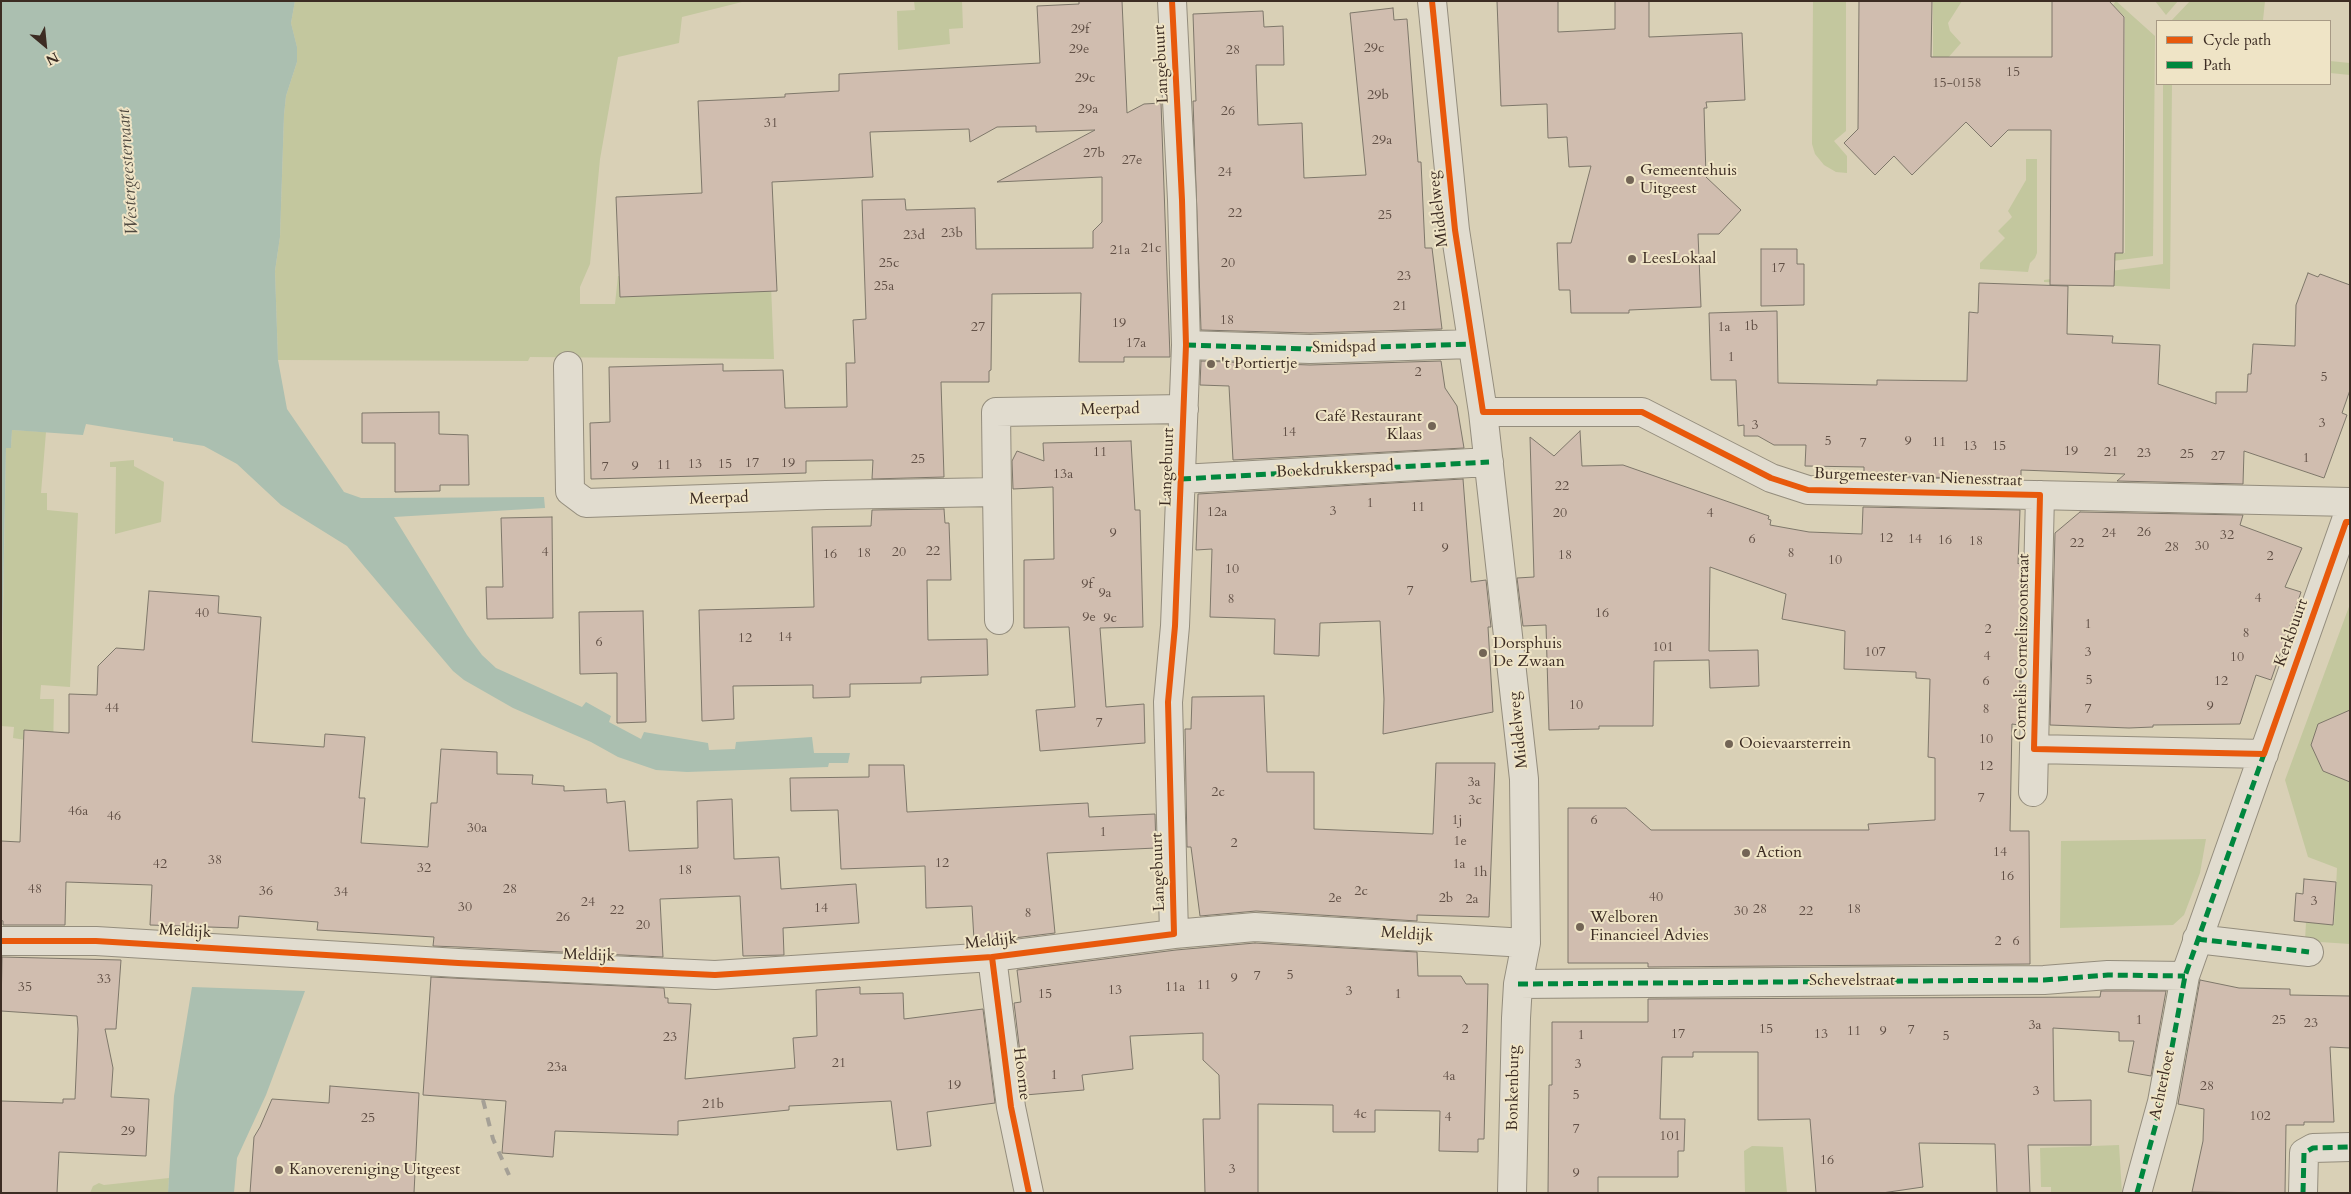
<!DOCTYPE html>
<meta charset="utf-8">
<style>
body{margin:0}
#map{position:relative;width:2351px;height:1194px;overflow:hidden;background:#d9d0b6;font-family:Cardo,serif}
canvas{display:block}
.frame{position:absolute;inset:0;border:2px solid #3c2c23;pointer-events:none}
.legend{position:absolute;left:2156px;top:20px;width:175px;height:65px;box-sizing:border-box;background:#efe4c6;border:1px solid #a79a85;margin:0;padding:6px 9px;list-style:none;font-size:15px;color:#3c2c23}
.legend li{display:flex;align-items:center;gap:10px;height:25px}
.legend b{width:25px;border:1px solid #a79a85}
.north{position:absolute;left:20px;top:20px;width:50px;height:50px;-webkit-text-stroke:4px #efe4c6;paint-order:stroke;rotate:152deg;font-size:14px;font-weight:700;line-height:20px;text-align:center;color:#3c2c23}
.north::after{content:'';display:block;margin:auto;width:18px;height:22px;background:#3c2c23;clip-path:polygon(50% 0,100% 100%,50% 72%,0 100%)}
</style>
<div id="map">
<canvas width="2351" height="1194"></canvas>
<div class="frame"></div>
<ul class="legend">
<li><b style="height:6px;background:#e8590c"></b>Cycle path</li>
<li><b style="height:6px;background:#00873e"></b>Path</li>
</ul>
<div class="north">N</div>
</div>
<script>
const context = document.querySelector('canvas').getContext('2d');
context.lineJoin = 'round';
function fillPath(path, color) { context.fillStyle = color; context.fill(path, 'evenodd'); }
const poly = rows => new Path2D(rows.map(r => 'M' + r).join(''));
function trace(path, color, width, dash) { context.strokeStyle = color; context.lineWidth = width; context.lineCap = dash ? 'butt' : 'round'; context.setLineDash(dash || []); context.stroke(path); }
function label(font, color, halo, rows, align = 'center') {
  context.font = font + ' Cardo,serif'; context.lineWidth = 4; context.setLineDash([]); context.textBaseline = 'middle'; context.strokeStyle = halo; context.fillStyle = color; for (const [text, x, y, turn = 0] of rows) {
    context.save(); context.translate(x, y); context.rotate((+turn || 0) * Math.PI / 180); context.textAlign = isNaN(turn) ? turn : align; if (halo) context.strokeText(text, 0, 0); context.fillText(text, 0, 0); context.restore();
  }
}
fillPath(poly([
 [295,1,746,1,682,17,679,43,618,57,600,159,590,264,580,287,580,304,615,304,618,276,685,276,771,285,774,359,530,357,528,361,278,360,275,271,280,237,284,115,286,96,297,62,297,47,291,23],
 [914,1,962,1,963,28,949,29,950,44,898,50,897,11,915,10],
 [1813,1,1846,1,1846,131,1834,141,1847,156,1847,173,1836,172,1824,165,1815,154,1812,144],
 [1933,1,1962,1,1948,23,1950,31,1961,43,1940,67,1933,66],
 [2116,1,2155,36,2153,256,2088,264,2093,253,2125,253,2125,17,2113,5],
 [2155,1,2178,1,2166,15],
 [2190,1,2265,1,2263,20,2268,21,2171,21],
 [2330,61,2350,63,2350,75,2330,73],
 [2163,84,2172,84,2170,289,2044,282,2044,280,2163,264],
 [2026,159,2037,159,2037,253,2035,258,2030,263,2028,272,1980,269,1980,263,2005,238,1998,231,2012,217,2008,211,2026,180],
 [12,430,46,432,41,493,47,493,47,510,78,513,70,687,41,685,40,699,54,699,53,754,25,740,13,738,14,727,1,726,6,448,11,447],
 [134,460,134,466,164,482,161,522,115,534,116,467,110,467,110,462],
 [2350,604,2350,944,2305,941,2306,922,2334,925,2337,868,2308,857,2285,780],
 [2206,839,2200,873,2184,915,2173,925,2060,928,2061,841],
 [2119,1145,2122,1193,2051,1193,2051,1187,2041,1187,2040,1148],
 [1752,1146,1783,1147,1787,1193,1745,1193,1744,1151],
 [169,1178,168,1193,90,1193,93,1186,99,1183,104,1185]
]), '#c3c79e');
fillPath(poly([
 [1,1,295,1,291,23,297,47,297,62,286,96,284,115,280,237,275,271,278,360,287,409,344,492,361,498,382,498,544,497,545,508,394,517,467,635,482,655,496,668,582,707,586,702,611,716,609,722,641,739,644,732,708,743,709,750,735,749,736,742,812,737,814,753,850,753,848,763,829,763,828,767,687,772,656,770,618,757,591,742,513,708,464,680,453,671,347,546,281,505,237,464,204,446,173,441,173,438,86,424,83,435,12,430,11,448,6,448,1,693],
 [192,987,305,991,266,1095,237,1158,234,1193,168,1193,174,1096]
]), '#abbfb0');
const building = poly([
 [1079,1,1122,1,1127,113,1144,104,1161,103,1170,357,1124,357,1124,362,1079,362,1081,293,992,294,991,370,989,371,989,382,941,382,944,477,872,479,873,460,806,461,806,473,591,479,590,423,610,422,609,367,723,364,723,371,783,370,785,408,847,407,846,363,855,363,853,320,866,319,862,200,905,199,906,210,975,208,976,249,1093,248,1093,231,1102,222,1102,177,997,182,1095,130,1036,132,1036,126,997,127,970,142,969,129,870,132,873,177,772,182,777,291,620,297,616,197,702,193,698,101,785,97,785,94,839,91,839,74,1040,63,1037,6,1079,4,1079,1],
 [1497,1,1558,1,1558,32,1615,29,1615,1,1649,1,1649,37,1742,33,1745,100,1706,102,1707,108,1704,108,1706,177,1741,210,1719,234,1698,234,1701,307,1629,310,1629,313,1571,313,1570,290,1559,290,1557,243,1571,243,1591,166,1569,167,1567,137,1548,138,1547,104,1501,106,1497,1],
 [1859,1,1932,1,1931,57,2052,57,2052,1,2109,1,2124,17,2123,253,2115,253,2114,286,2050,285,2051,130,2008,130,1991,147,1966,122,1912,175,1894,156,1875,175,1844,143,1858,129,1859,1],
 [1393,8,1394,20,1407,19,1418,162,1421,162,1425,248,1432,248,1442,329,1310,333,1201,330,1193,101,1196,101,1193,14,1263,11,1264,27,1283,26,1284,65,1256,65,1258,125,1302,123,1304,178,1366,175,1350,13,1393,8],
 [1761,249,1797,249,1797,264,1804,264,1804,305,1761,306,1761,249],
 [2308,273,2318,277,2320,274,2350,285,2350,390,2342,413,2347,415,2324,478,2244,451,2243,484,2117,481,2125,474,2021,470,2021,479,1864,476,1864,467,1805,466,1806,445,1774,445,1758,436,1744,436,1744,425,1738,426,1736,380,1711,380,1709,313,1777,311,1778,383,1877,385,1877,380,1967,381,1969,312,1978,313,1979,283,2068,286,2067,334,2113,336,2112,343,2160,345,2158,384,2216,404,2216,392,2247,392,2248,374,2251,374,2253,344,2295,346,2296,305,2308,273],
 [1201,361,1310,365,1441,361,1445,388,1457,406,1464,448,1233,460,1229,386,1200,385,1201,361],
 [439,412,439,434,468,435,469,485,440,485,440,491,395,492,395,443,362,443,362,413,439,412],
 [1580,431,1582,466,1623,465,1769,516,1768,519,1771,520,1770,525,1809,532,1862,534,1863,507,2020,510,2018,564,2023,560,2019,725,2012,724,2010,831,2029,831,2030,964,1648,967,1648,963,1568,963,1568,808,1626,808,1651,830,1869,830,1868,824,1935,820,1935,758,1928,757,1930,679,1916,678,1916,672,1844,669,1845,631,1782,619,1786,594,1710,567,1709,651,1758,650,1759,686,1710,688,1709,660,1654,661,1653,726,1599,726,1599,729,1549,730,1546,625,1523,626,1517,578,1534,577,1530,437,1554,456,1580,431],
 [1131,441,1135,510,1140,510,1143,627,1100,628,1106,707,1144,704,1145,743,1040,751,1036,710,1075,707,1069,627,1024,628,1024,560,1054,559,1053,487,1013,489,1012,461,1017,451,1044,461,1043,443,1131,441],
 [1463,479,1471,582,1486,580,1491,627,1488,627,1493,712,1383,734,1384,699,1380,621,1320,623,1319,656,1274,654,1275,619,1210,617,1212,549,1196,550,1198,494,1463,479],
 [944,509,945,523,949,523,951,580,927,580,928,640,987,639,988,675,921,677,921,683,850,684,850,697,813,698,813,685,733,686,734,719,702,721,699,610,814,607,812,527,871,526,872,510,944,509],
 [2080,512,2243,515,2240,525,2302,548,2285,587,2301,592,2285,640,2271,680,2256,675,2240,724,2153,725,2153,727,2129,728,2050,725,2055,533,2080,512],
 [552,517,553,618,487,619,486,587,503,587,501,518,552,517],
 [149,591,219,596,218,613,261,617,252,742,324,747,325,734,365,737,359,798,365,798,361,843,428,847,431,803,437,803,441,749,497,752,497,774,533,775,532,784,564,786,564,791,606,789,607,803,625,801,629,851,698,848,697,801,732,799,734,859,779,857,781,889,856,884,859,923,783,928,784,955,743,956,740,896,660,899,663,957,459,947,433,946,434,937,317,930,318,922,239,916,238,928,150,925,152,885,66,882,65,925,3,925,3,921,1,920,1,841,20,842,24,730,69,733,69,694,97,695,98,666,116,648,144,650,149,591],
 [643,611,646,722,617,723,617,673,580,674,579,612,643,611],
 [1264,696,1267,772,1314,772,1314,829,1433,834,1436,763,1495,763,1489,917,1417,915,1417,921,1256,911,1200,916,1191,847,1187,847,1185,729,1191,729,1192,697,1264,696],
 [2350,710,2350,782,2323,771,2311,745,2318,724,2350,710],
 [869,765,904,765,907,812,1088,803,1089,817,1155,814,1156,848,1047,853,1055,933,1014,938,1014,936,974,940,972,906,926,908,925,866,841,869,838,810,791,811,790,778,869,777,869,765],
 [2304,879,2336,882,2333,925,2294,921,2296,893,2303,894,2304,879],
 [1255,943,1417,952,1418,976,1461,976,1466,984,1488,984,1484,1139,1478,1139,1478,1152,1439,1151,1440,1111,1375,1110,1375,1132,1333,1132,1333,1105,1258,1104,1258,1193,1205,1193,1203,1119,1220,1119,1219,1075,1203,1060,1203,1033,1130,1036,1133,1069,1082,1075,1084,1090,1025,1095,1014,1003,1021,1002,1017,970,1176,950,1255,943],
 [2,957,121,960,116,1029,105,1029,113,1068,111,1097,149,1099,146,1156,59,1152,57,1193,1,1193,1,1101,63,1103,63,1099,75,1099,78,1029,77,1016,1,1011,2,957],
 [431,977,664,988,665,998,668,998,668,1003,691,1004,685,1079,795,1068,793,1038,817,1036,816,990,860,987,860,994,903,993,904,1019,983,1009,995,1103,927,1112,931,1146,897,1150,891,1101,789,1106,789,1110,678,1121,678,1135,555,1131,553,1157,502,1153,506,1101,423,1095,431,977],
 [2200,980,2239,988,2290,989,2290,995,2350,996,2350,1048,2330,1047,2334,1122,2304,1122,2304,1125,2286,1125,2285,1193,2192,1192,2203,1141,2204,1109,2178,1104,2200,980],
 [2101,991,2166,991,2151,1076,2128,1072,2134,1041,2119,1041,2119,1032,2053,1028,2054,1101,2091,1100,2091,1145,2028,1145,2030,1193,1997,1193,1995,1144,1919,1143,1923,1187,1882,1193,1816,1193,1810,1119,1758,1120,1758,1052,1693,1052,1693,1057,1662,1057,1660,1119,1685,1119,1684,1151,1678,1151,1678,1177,1598,1177,1598,1193,1548,1193,1549,1085,1552,1085,1552,1022,1648,1022,1648,999,2100,997,2101,991],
 [330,1086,419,1093,414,1193,250,1193,254,1137,260,1127,272,1099,329,1103,330,1086]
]);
fillPath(building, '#d0bdaf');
trace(building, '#7e776a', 1);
const minor = poly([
 [1172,1,1182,200,1186,345,1175,626,1168,702,1174,934],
 [1432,1,1455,230,1483,412,1524,779,1526,943,1518,984,1516,1018,1512,1193],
 [1186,345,1310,349,1472,344],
 [568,366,570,491,586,503,826,495,997,492,996,412,1184,409],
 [1483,412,1642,412,1771,478,1808,490,2350,502],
 [1181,479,1489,462],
 [997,492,999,620],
 [2040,495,2034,749,2264,754],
 [2033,792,2034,749],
 [2197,939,2309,952],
 [1,941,96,941,458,963,715,975,992,957,1174,934,1255,927,1526,943],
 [992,957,1011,1107,1029,1193],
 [1518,984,2044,980,2108,975,2185,976],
 [2137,1193,2162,1102,2185,976,2350,509],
 [2303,1193,2304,1153,2313,1148,2350,1147]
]);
trace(minor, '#948d7d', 30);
trace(minor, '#e1dccf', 28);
trace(poly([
 [483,1100,493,1139,509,1175]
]), '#a5a096', 4, [9, 9]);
trace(poly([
 [1186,345,1310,349,1472,344],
 [1181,479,1489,462],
 [2197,939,2309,952],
 [1518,984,2044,980,2108,975,2185,976],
 [2137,1193,2162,1102,2185,976,2264,754],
 [2303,1193,2304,1153,2313,1148,2350,1147]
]), '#00873e', 5, [10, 5]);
trace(poly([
 [1432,1,1455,230,1483,412,1642,412,1771,478,1808,490,2040,495,2034,749,2264,754,2346,522,2350,522],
 [1,941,96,941,458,963,715,975,992,957,1174,934,1168,702,1175,626,1186,345,1182,200,1172,1],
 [992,957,1011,1107,1029,1193]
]), '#e8590c', 6);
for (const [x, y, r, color] of [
 [1630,180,5,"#736556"],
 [1632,259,5,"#736556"],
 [1211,364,5,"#736556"],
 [1432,426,5,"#736556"],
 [1483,653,5,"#736556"],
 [1729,744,5,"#736556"],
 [1746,853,5,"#736556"],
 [1580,927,5,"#736556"],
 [279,1170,5,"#736556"]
]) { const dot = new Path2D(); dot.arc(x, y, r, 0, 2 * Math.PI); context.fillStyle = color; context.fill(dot); trace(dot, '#efe4c6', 2); }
label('14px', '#615046', null, [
 ["29f",1080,30],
 ["29c",1374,49],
 ["29e",1079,50],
 ["28",1233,51],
 ["15",2013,73],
 ["29c",1085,79],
 ["15-0158",1957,84],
 ["29b",1378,96],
 ["29a",1088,110],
 ["26",1228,112],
 ["31",771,124],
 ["29a",1382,141],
 ["27b",1094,154],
 ["27e",1132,161],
 ["24",1225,173],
 ["22",1235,214],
 ["25",1385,216],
 ["23b",952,234],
 ["23d",914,236],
 ["21c",1151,249],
 ["21a",1120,251],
 ["25c",889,264],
 ["20",1228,264],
 ["17",1778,269],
 ["23",1404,277],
 ["25a",884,287],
 ["21",1400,307],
 ["18",1227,321],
 ["19",1119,324],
 ["1b",1751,327],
 ["27",978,328],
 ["1a",1724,328],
 ["17a",1136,344],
 ["1",1731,358],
 ["2",1418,373],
 ["5",2324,378],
 ["3",2322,424],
 ["3",1755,426],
 ["14",1289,433],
 ["5",1828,442],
 ["9",1908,442],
 ["11",1939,443],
 ["7",1863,444],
 ["13",1970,447],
 ["15",1999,447],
 ["19",2071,452],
 ["11",1100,453],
 ["21",2111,453],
 ["23",2144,454],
 ["25",2187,455],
 ["27",2218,457],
 ["1",2306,459],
 ["25",918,460],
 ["17",752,464],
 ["19",788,464],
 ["13",695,465],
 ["15",725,465],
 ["11",664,466],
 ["9",635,467],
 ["7",605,468],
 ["13a",1063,475],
 ["22",1562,487],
 ["1",1370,504],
 ["11",1418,508],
 ["3",1333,512],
 ["12a",1217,513],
 ["20",1560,514],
 ["4",1710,514],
 ["26",2144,533],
 ["9",1113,534],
 ["24",2109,534],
 ["32",2227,536],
 ["12",1886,539],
 ["6",1752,540],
 ["14",1915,540],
 ["16",1945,541],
 ["18",1976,542],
 ["22",2077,544],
 ["30",2202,547],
 ["28",2172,548],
 ["9",1445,549],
 ["22",933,552],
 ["4",545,553],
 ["20",899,553],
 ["18",864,554],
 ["8",1791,554],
 ["16",830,555],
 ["18",1565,556],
 ["2",2270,557],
 ["10",1835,561],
 ["10",1232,570],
 ["9f",1087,585],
 ["7",1410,592],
 ["9a",1105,594],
 ["4",2258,599],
 ["8",1231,600],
 ["40",202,614],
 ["16",1602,614],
 ["9e",1089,618],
 ["9c",1110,619],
 ["1",2088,625],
 ["2",1988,630],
 ["8",2246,634],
 ["14",785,638],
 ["12",745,639],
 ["6",599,643],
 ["101",1663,648],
 ["107",1875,653],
 ["3",2088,653],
 ["4",1987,657],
 ["10",2237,658],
 ["5",2089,681],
 ["6",1986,682],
 ["12",2221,682],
 ["10",1576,706],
 ["9",2210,707],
 ["44",112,709],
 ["8",1986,710],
 ["7",2088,710],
 ["7",1099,724],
 ["10",1986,740],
 ["12",1986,767],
 ["3a",1474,783],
 ["2c",1218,793],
 ["7",1981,799],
 ["3c",1475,801],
 ["46a",78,812],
 ["46",114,817],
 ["1j",1457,821],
 ["6",1594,821],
 ["30a",477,829],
 ["1",1103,833],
 ["1e",1460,842],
 ["2",1234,844],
 ["14",2000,853],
 ["38",215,861],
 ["12",942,864],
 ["42",160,865],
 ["1a",1459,865],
 ["32",424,869],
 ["18",685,871],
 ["1h",1480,873],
 ["16",2007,877],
 ["48",35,890],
 ["28",510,890],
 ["36",266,892],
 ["2c",1361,892],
 ["34",341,893],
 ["40",1656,898],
 ["2e",1335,899],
 ["2b",1446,899],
 ["2a",1472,900],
 ["3",2314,902],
 ["24",588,903],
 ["30",465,908],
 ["14",821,909],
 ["28",1760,910],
 ["18",1854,910],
 ["22",617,911],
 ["30",1741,912],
 ["22",1806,912],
 ["8",1028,914],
 ["26",563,918],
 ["20",643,926],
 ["2",1998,942],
 ["6",2016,942],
 ["5",1290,976],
 ["7",1257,977],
 ["9",1234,979],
 ["33",104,980],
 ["11",1204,986],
 ["35",25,988],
 ["11a",1175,988],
 ["13",1115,991],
 ["3",1349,992],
 ["15",1045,995],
 ["1",1398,995],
 ["1",2139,1021],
 ["25",2279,1021],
 ["23",2311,1024],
 ["3a",2035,1026],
 ["2",1465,1030],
 ["15",1766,1030],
 ["7",1911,1031],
 ["11",1854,1032],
 ["9",1883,1032],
 ["17",1678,1035],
 ["13",1821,1035],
 ["1",1581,1036],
 ["5",1946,1037],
 ["23",670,1038],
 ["21",839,1064],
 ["3",1578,1065],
 ["23a",557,1068],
 ["1",1054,1076],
 ["4a",1449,1077],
 ["19",954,1086],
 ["28",2207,1087],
 ["3",2036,1092],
 ["5",1576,1096],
 ["21b",713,1105],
 ["4c",1360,1115],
 ["102",2260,1117],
 ["4",1448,1118],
 ["25",368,1119],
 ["7",1576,1130],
 ["29",128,1132],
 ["101",1670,1137],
 ["16",1827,1161],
 ["3",1232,1170],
 ["9",1576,1174]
]);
label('16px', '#3c2c23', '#efe4c6', [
 ["Langebuurt",1162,64,-93],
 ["Middelweg",1439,209,-97],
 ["Smidspad",1344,348,-1],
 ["Meerpad",1110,410,-1],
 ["Langebuurt",1168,467,-88],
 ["Boekdrukkerspad",1335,470,-3],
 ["Burgemeester van Nienesstraat",1918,478,2],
 ["Meerpad",719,499,-2],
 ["Kerkbuurt",2292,633,-70],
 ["Cornelis Corneliszoonstraat",2023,647,-89],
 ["Middelweg",1519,730,-96],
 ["Langebuurt",1159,872,-92],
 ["Meldijk",185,932,3],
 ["Meldijk",1407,935,4],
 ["Meldijk",991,942,-6],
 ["Meldijk",589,956,2],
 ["Schevelstraat",1852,981],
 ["Hoorne",1021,1074,83],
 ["Achterloet",2163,1085,-78],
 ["Bonkenburg",1514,1088,-89]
]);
label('16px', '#3c2c23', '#efe4c6', [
 ["Gemeentehuis",1640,171],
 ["Uitgeest",1640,189],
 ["LeesLokaal",1642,259],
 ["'t Portiertje",1221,364],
 ["Café Restaurant",1422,417,"right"],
 ["Klaas",1422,435,"right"],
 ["Dorsphuis",1493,644],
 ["De Zwaan",1493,662],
 ["Ooievaarsterrein",1739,744],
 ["Action",1756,853],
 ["Welboren",1590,918],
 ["Financieel Advies",1590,936],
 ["Kanovereniging Uitgeest",289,1170]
], 'left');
label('italic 18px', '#4e483f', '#efe4c6', [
 ["Westergeestervaart",129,172,-94]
]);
</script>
